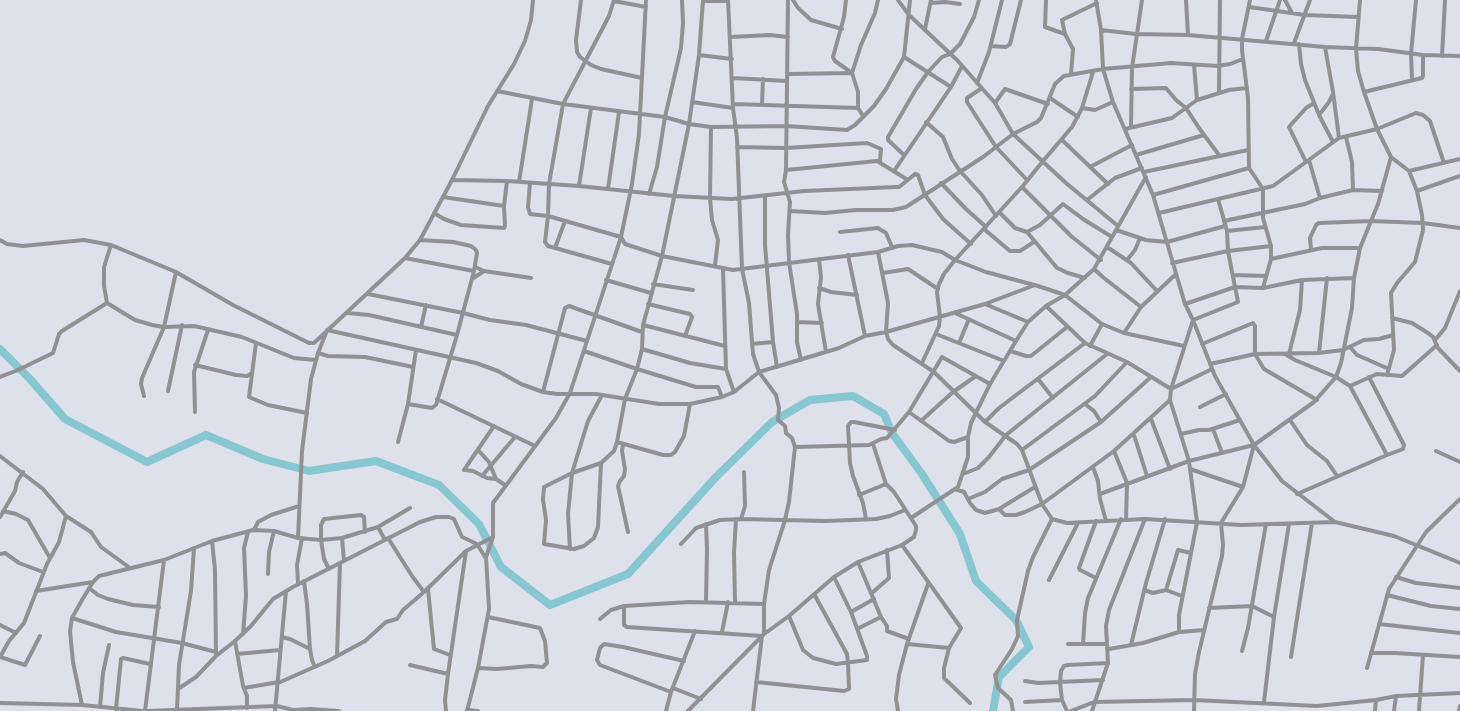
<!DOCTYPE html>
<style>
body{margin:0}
canvas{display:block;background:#dee0eb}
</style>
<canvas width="1460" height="711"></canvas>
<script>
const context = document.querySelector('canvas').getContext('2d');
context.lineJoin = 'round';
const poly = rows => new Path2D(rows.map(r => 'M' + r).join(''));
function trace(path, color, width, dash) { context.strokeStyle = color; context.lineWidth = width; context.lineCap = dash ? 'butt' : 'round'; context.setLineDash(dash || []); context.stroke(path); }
trace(poly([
 [0,349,30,379,65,419,147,462,206,435,263,459,309,471,376,461,439,485,479,524,501,567,550,605,628,574,716,477,772,422,810,400,853,396,884,414,892,433,922,474,960,534,976,581,1016,620,1029,647,999,677,993,711]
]), '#87c7cf', 8);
trace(poly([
 [581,0,576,40,577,52,580,57,591,65,601,69,642,78],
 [728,0,733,108,737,138,742,269,749,303,753,354,759,372,776,395,779,408,778,420,785,426,786,433,792,438,795,447,789,502,785,520,769,570,764,604,764,634],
 [788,0,786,170,784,182,790,202,788,235,789,262,797,314,797,342,801,360],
 [793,0,798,8,811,20,842,29],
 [846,0,844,17,833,57,835,61,852,73,858,92,858,108],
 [898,0,909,15,957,60,995,103,1013,134,1066,183,1118,226],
 [1046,0,1045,27,1065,34],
 [1096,0,1101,30,1103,69,1113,102,1153,195,1185,304,1193,320,1215,376,1254,445,1282,481,1335,522,1394,536,1460,563],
 [1186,0,1188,35],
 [1285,0,1292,13],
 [614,1,646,7],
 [703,1,728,1],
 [931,3,945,2,960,4],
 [1249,7,1305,15,1358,17],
 [925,29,931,0],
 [1101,30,1136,34,1188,35,1325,47,1378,49,1423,55,1460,56],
 [730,37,770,35,788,37],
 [1266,41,1280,0],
 [1294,43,1310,0],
 [1299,44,1301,64,1305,80,1319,115,1333,142],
 [991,46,1006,47,1010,44,1021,0],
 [1325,47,1333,92,1339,138],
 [699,55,732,59],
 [1442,56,1445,0],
 [904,57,951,87],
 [1194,65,1197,100],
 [852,73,861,45,875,13,878,0],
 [788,74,852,73],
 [1071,74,1073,49,1065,34,1062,20,1097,3],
 [733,78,787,81],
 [1412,80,1411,54,1416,0],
 [977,83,989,52,1002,0],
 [982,88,967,98,967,102,996,147,1027,180],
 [1131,89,1166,88,1176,100,1186,108,1199,128,1219,155],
 [497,91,563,104,665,117,689,124,711,127,786,126,847,130,855,125,874,106,886,89,904,57,910,0],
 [1364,92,1422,78,1423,76,1423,55],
 [1219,93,1220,0],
 [1050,98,1078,117],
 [692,102,733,108],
 [995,103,1005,89,1048,104],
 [733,104,858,108,863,116],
 [762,104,763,79],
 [1082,108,1095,110,1113,102],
 [1319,115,1329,102,1333,94],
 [926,122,943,137,952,159,960,171,982,195,996,216],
 [711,127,710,198,712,220,718,240,715,265],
 [1131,127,1132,68,1142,0],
 [1125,129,1172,118,1197,100,1229,90,1247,88],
 [1346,137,1352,162,1353,190,1382,191],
 [1062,140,1108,184],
 [737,147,786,148,867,143,881,149,880,161],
 [904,155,888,140,888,137,916,89,928,72,942,57,950,54,960,44,974,17,979,0],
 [1136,155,1204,135],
 [1309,160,1320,198],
 [1306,162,1289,127,1306,108,1314,103],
 [1090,167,1132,145],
 [1249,168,1248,98,1242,50,1242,39,1250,0],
 [786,170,877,161,908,180],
 [894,171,951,87,962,66],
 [1409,171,1460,159],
 [1144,172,1248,150],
 [452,180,507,181,579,186,674,196,732,199,804,191,896,187,899,187,915,174,918,175,925,195,943,219,971,244],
 [519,182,532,99],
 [530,183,528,207,530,214,548,216,621,237,625,244,662,256,733,270,878,252,898,246,912,245,942,252,955,260,986,272,1038,286,1065,295,1102,324,1124,333,1184,346],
 [941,183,966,209,986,227],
 [579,186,591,108],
 [1022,187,1071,236,1101,260],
 [608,189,619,112],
 [1417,191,1460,176],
 [649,194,657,167,665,117,681,48,683,23,682,0],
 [1153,195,1249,168,1263,189,1263,218,1271,246,1271,259],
 [765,196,765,245,773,342,777,367],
 [443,197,504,206],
 [1087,200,1115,178,1142,168],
 [790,211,825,213,856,210,893,210,906,207,983,157,1013,134,1037,122,1041,118,1055,84,1064,76,1103,69,1171,63,1218,66,1230,64,1243,59],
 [999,212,1015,228,1027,232,1057,268,1068,273,1085,278],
 [434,213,444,219,461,225,504,228,505,226,504,206,507,181],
 [1159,213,1273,186,1339,138,1377,129,1416,113,1423,115,1430,121,1444,163],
 [1224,221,1305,204,1320,198,1353,190],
 [984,229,1010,251,1020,251,1034,242],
 [1116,230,1146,240,1167,242,1225,226],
 [1227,231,1265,227],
 [840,232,878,228,886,233,892,247],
 [1027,232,1040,225,1063,204,1083,219,1112,237],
 [0,240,7,244,23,246,84,240,111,245,176,272,233,305,309,343,314,343,405,258,420,240,452,180,488,106,514,64,525,41,531,20,533,0],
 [111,245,104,267,104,286,107,303,135,320,152,325,164,327,194,326,242,337,294,358,316,360],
 [1107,247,1131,263,1157,291],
 [555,248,565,221],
 [1311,250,1310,238,1316,225,1319,223,1371,221,1423,223,1460,228],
 [878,252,888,303,886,332,888,339,893,345,934,372,985,422,1017,444,1022,450,1042,504,1052,519,1067,523,1145,519,1241,525,1335,522],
 [848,255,865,336],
 [405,258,474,271],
 [819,259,821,277,818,304,826,352],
 [1127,260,1135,250,1140,238],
 [1172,263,1228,251,1271,246],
 [612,264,548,246,545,242,548,216,549,184,563,104,609,16,614,0],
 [475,267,484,271,531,278],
 [723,269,726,369,734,392],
 [1094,269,1104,278,1141,307],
 [883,273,908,269,938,289],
 [1233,275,1266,276],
 [472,279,484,271],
 [606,280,651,293],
 [653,284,693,290],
 [819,288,831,292,857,295],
 [1263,288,1302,280,1354,278],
 [368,294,463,313,490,320,526,325,587,341],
 [648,304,690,314,692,317,685,336],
 [985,304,1028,322],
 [1185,304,1235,287,1228,251,1227,231,1218,199],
 [1046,306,1085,343,1127,362,1171,389,1212,369],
 [348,313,369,315,457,335],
 [955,313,1016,341],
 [1392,318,1412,323,1428,333,1433,337,1438,348,1460,371],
 [797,322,822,323],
 [643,325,725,346],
 [421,327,426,305],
 [327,330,476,363,498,371,521,384,543,392,557,394,596,394,659,404,690,404,722,397,734,392,759,372,839,348,865,336,886,332,985,304,1035,285],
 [1124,333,1141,307,1176,274],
 [936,334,1004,361],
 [1435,340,1445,328,1460,291],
 [256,343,249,397,268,405,307,413],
 [959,343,969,319],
 [752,344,773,342],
 [1202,344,1253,323,1255,326,1255,354,1264,369,1317,400],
 [1090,346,1102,324],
 [1350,347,1357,355,1389,369],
 [642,349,690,363,726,369],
 [584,351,637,369,696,387,718,387,722,397],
 [1010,351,1026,356,1031,356,1067,327],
 [318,353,328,356,365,357,413,367],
 [1319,353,1327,278],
 [1285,354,1295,360,1336,377,1350,386,1387,455,1297,494],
 [1289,354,1300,310,1302,280],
 [922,363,939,326,940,317,937,292,939,284,944,274,955,260,1022,187,1043,161,1072,127,1082,108,1093,72],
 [1210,364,1255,354,1319,353,1343,350,1364,340,1379,339,1393,335],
 [195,365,236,375,247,376,252,373],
 [1387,375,1394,350,1391,293,1397,283,1415,262,1423,230,1422,215,1417,191,1409,171,1391,157],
 [0,377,18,370,53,353,59,334,62,331,107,303],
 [1369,377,1404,445,1403,449,1387,455],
 [1038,379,1053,398],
 [1350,386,1377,374,1402,376,1437,345],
 [168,391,182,325],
 [543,392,565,308,569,306,642,332],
 [144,396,141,384,142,378,164,327,176,272],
 [437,399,535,446],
 [408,404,432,408,436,405,457,335,474,271,477,253,476,250,471,246,453,242,420,240],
 [1085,404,1094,411,1101,422],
 [1200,407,1226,394],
 [195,412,194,372,208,330],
 [909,412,949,441,954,442,968,437],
 [1151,419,1170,469],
 [1290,420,1307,445,1327,461,1337,476],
 [921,421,953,392,976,376],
 [985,422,999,408,1085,343],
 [494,426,464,470,473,471,487,478,496,479,505,485],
 [1213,429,1222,453],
 [1181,434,1199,430,1209,430,1240,420],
 [1134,435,1147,476],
 [398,442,408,404,416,350],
 [617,442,663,455,671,455,675,452,684,436,690,404],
 [623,444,622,451,625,469,624,476,620,481,618,486,628,532],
 [795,447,869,445,881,439,887,438,909,412,942,357,990,384],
 [478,450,489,462,496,479],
 [1022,450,1095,396,1127,362],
 [1114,451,1127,483,1126,519],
 [1436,451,1460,462],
 [0,456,43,489,66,516,91,532,101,547,130,568],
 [601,463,598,527,594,538,584,546,574,549,544,544,546,520,543,500,544,487,572,473,601,463,614,451,617,442,625,399,637,369,642,349,643,325,662,256,689,124,699,55,703,0],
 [1093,467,1098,481,1100,499,1106,521],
 [1190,469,1243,487],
 [963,474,978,468,989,457,1006,435,1107,354],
 [482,476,515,437],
 [955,489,964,492,970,503,976,510,985,513,999,509,1035,487],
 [1100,494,1189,461,1254,445,1314,402,1336,377,1341,363,1352,308,1354,278,1360,248,1378,204,1391,157,1377,129,1364,92,1358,71,1356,49,1360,0],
 [859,495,886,484],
 [968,499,985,492,1002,479,1029,470,1101,422,1151,377],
 [999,509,1005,515,1016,515,1025,512,1042,504,1114,451,1170,400],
 [3,511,16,514,28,520,50,558],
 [0,517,15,491,17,482,23,472],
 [911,518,958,487,968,457,968,437,971,423,990,384,1016,341,1028,322,1046,306,1065,295,1094,269,1146,177],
 [741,519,745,506,744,472],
 [866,519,863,503,853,476,850,463,848,426,851,422,854,422,895,430],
 [1096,521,1079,568,1080,570,1096,578],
 [378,527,385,540],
 [254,530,258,522,271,515,299,506],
 [298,538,302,451,311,379,318,353,326,333],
 [342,538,344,561],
 [388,538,412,576,424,592],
 [212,541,215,570,216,654],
 [681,544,696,528,720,520,741,519,826,521,876,519,890,516,905,510],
 [902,545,961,628,949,648,907,644],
 [570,549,568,514,572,473,588,421,602,395],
 [0,554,5,553,19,563,43,572],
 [858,562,881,617,887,626,887,631,909,639],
 [329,569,324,559,321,540,321,525,324,519,361,515,364,517,365,532],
 [268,574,269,552,274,531],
 [1396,577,1416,583,1460,588],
 [1049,580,1078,523],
 [304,581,307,604,310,649,312,660,315,667],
 [298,584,297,565,302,538],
 [89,588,98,595,108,599,133,605,159,607],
 [428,589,434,649,450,655],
 [1144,590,1153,593,1166,590,1182,596],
 [1166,590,1178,550,1191,553],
 [36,591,93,582],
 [872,593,889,578,887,550],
 [1387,595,1431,606,1460,609],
 [706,602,707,549,706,524],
 [735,603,734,553,736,519],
 [624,606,624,625,627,627,762,636,753,711],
 [1209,608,1252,606,1274,617],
 [851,612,874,599],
 [789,616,803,650,813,658,836,664,867,660,867,656,851,612,834,577],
 [72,618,116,632,182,643,216,652],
 [600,619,611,610,624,606,690,602,764,604],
 [1379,624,1460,633],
 [0,625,16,633],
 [857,629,881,617],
 [722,632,728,602],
 [1179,632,1179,615,1197,522,1189,461,1170,400,1171,389,1193,320,1238,302,1235,287,1263,288,1271,259,1322,248,1360,248],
 [243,634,246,596,244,548,248,532],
 [282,637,290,639,310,649],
 [235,641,243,686,247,696,247,708],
 [1068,644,1107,644],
 [1083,644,1085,613,1088,598,1121,519],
 [1131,645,1146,583,1165,519],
 [949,648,944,668,944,678,970,703],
 [1109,649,1143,643,1179,632,1204,630],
 [1242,651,1248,628,1266,524],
 [1371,653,1395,653,1460,657],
 [237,654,280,650],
 [337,656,340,563],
 [0,657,9,641,24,623,47,564,59,542,66,516],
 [0,657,25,665,40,636],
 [1291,657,1312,523],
 [410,665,448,674],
 [478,668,497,669,531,666,543,667,547,663,545,641,540,628,488,617],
 [1367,668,1389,589,1426,532,1460,499],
 [1025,681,1038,683,1103,680],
 [756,682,844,691,849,689,848,663,847,654,814,594],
 [278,683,328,661,365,641,386,622,397,619,403,610,424,592,466,551,493,537],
 [244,688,279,682],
 [673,688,701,699],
 [178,689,196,677,216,656,235,641,251,626,273,599,293,587,420,522,436,517,449,517,454,519,462,537,477,544,485,557],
 [671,692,600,665,597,660,600,648,604,644,623,647,684,661],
 [1025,702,1062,700],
 [1264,702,1274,617,1289,524],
 [0,703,82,705,143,711],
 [82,705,73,662,70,631,72,618,82,600,93,582,99,576,164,560,212,541,253,530,274,531,298,538,321,540,342,538,378,527,410,508],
 [100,707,103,673,109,645],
 [116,709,121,659,123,658,150,664],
 [177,710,179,665,191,591,194,548],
 [467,710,478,711],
 [145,711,164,560],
 [146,711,277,706,293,710,311,709,339,711],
 [275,711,286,591],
 [446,711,445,700,448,674,466,551],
 [467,711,478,668,489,609,486,557,493,537,493,503,556,418,570,393,621,237,632,184,639,134,646,0],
 [666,711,671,692,695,631],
 [688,711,764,634,789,616,834,577,858,562,902,545,914,537,916,530,916,526,894,492,886,484,873,444],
 [898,711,896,699,899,675,907,644,928,584],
 [1013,711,1011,700,998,688,995,675,1012,649,1018,636,1017,620,1028,571,1033,557,1052,519],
 [1067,711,1062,700,1060,683,1061,671,1064,666,1068,665,1108,663],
 [1071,711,1094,702,1194,700,1317,706,1376,700,1396,696,1460,693],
 [1092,711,1108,663,1106,626,1109,610,1145,519],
 [1194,711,1195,674,1199,652,1222,556,1223,545,1221,523,1243,487,1254,445],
 [1375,711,1376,700],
 [1394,711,1396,696],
 [1419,711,1423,655],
 [1459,711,1460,706]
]), '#919095', 4);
</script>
